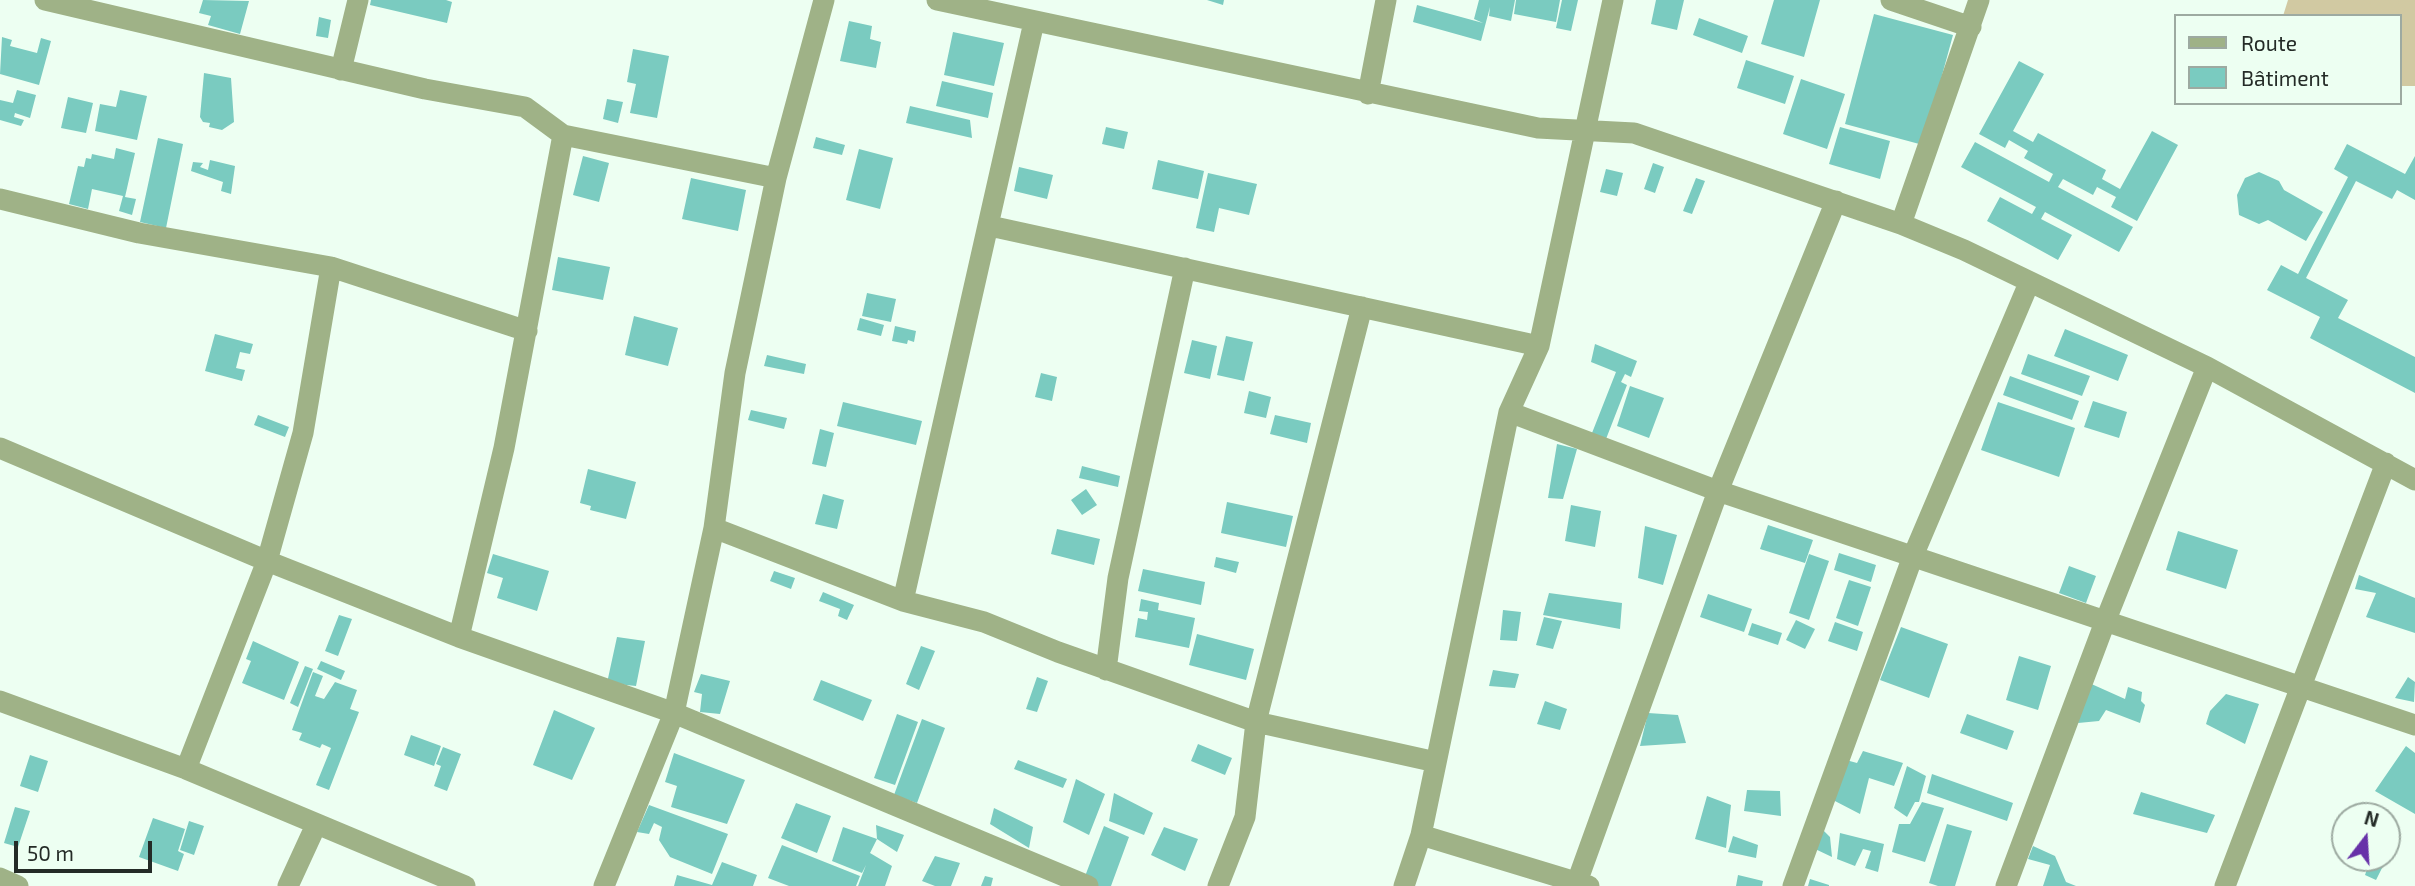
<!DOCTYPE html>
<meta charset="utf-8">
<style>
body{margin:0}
#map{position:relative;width:2415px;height:886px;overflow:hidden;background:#edfff2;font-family:"Exo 2",sans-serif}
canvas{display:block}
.legend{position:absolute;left:2174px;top:14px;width:228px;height:91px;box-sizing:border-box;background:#edfff2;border:2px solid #9daaa1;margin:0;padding:9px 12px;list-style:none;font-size:21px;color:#242b27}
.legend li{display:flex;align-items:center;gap:14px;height:35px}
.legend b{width:35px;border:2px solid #9daaa1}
.north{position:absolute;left:2331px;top:802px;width:70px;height:70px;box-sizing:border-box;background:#edfff2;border:2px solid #9daaa1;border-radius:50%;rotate:17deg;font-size:19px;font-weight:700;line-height:28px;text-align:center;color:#242b27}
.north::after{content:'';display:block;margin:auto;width:24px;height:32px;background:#6731a8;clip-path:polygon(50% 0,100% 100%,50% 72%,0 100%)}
.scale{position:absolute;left:14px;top:841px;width:138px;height:32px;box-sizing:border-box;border:4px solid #242b27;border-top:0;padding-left:9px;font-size:21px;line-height:24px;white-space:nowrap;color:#242b27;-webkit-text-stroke:5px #edfff2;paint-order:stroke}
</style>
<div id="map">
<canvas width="2415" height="886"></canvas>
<ul class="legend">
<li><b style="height:9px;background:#9fb287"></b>Route</li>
<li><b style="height:19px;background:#7acbc0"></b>Bâtiment</li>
</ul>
<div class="north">N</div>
<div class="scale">50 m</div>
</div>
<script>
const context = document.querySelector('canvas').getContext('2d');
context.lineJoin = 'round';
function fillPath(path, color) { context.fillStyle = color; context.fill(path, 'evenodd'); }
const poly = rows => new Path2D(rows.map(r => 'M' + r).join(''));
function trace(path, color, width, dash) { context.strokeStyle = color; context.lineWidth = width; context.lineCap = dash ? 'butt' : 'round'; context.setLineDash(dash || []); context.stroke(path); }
fillPath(poly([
 [2288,0,2415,0,2415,86,2399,86,2399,16,2283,16]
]), '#d1c9a2');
fillPath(poly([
 [203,0,249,1,240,34,208,25,211,16,199,13],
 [371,0,446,0,452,2,447,23,370,5],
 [1207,0,1224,0,1223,5],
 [1479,0,1515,0,1511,21,1489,16,1490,7,1481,41,1413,22,1417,5,1483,23,1474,19],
 [1516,0,1560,0,1556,22,1514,14],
 [1562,0,1578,0,1571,31,1556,28],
 [1656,0,1684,0,1677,30,1651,24],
 [1774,0,1820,0,1804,57,1761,44],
 [1874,14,1953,35,1923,145,1845,124],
 [319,17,331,20,328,38,316,36],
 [1699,18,1748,36,1742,53,1693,35],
 [849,21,872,26,870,39,881,42,876,68,840,61],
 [953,32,1004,43,994,86,944,75],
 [2,37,12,40,10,46,37,53,41,38,51,41,39,85,0,74],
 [633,49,669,56,657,118,630,113,636,84,627,82],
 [1746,60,1794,76,1785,104,1737,88],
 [2019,61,2044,74,2013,131,2033,142,2038,133,2106,170,2102,179,2120,189,2152,131,2178,145,2137,221,2111,207,2116,197,2097,187,2093,195,2063,179,2058,187,2133,227,2119,252,2045,212,2041,219,2072,235,2058,260,1987,221,2000,197,2032,214,2036,207,1961,167,1975,142,2049,182,2053,174,2024,158,2028,151,2009,140,2005,148,1979,134],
 [204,73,231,78,234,122,222,130,209,127,210,123,203,122,200,117],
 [1801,79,1845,94,1827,149,1783,134],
 [942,81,993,93,988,118,936,106],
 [17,90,36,95,30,118,15,113,14,117,24,120,21,126,0,120,0,100,13,103],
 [120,90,147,96,137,140,95,131,100,104,116,107],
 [68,97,93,103,86,133,61,128],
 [607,99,623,102,618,123,603,119],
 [910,106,970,120,972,138,906,123],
 [1106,127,1128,132,1124,149,1102,144],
 [1840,127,1890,141,1880,179,1829,164],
 [816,137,845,145,842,155,813,148],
 [158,138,183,144,166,228,140,222],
 [2347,144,2405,174,2415,156,2415,200,2397,190,2392,199,2356,181,2306,278,2348,300,2338,318,2415,357,2415,393,2310,338,2320,317,2267,290,2281,265,2298,274,2348,177,2334,169],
 [116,148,135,153,125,197,136,199,132,215,119,211,123,196,92,189,88,209,69,204,78,166,84,167,86,158,91,159,92,154,114,159],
 [859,149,893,158,880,209,846,200],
 [583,156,609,163,599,202,573,195],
 [210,160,235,166,231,194,221,191,223,182,191,171,193,162,203,163,200,167,208,170],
 [1158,160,1204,171,1198,199,1152,189],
 [1653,163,1664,167,1655,193,1644,189],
 [1019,167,1053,175,1047,199,1014,191],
 [1606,169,1623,173,1617,196,1600,192],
 [2259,172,2279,181,2284,190,2323,212,2306,241,2268,220,2259,224,2239,215,2237,195,2245,178],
 [1208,173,1257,184,1249,215,1219,208,1214,232,1196,228],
 [691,178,746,190,738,231,682,219],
 [1696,178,1705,181,1692,214,1683,211],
 [558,257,610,267,603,300,552,290],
 [867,293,896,299,891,322,862,316],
 [634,316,678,328,668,366,625,355],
 [860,318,884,325,881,336,857,330],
 [895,326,916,331,914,342,908,340,907,344,892,341],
 [2065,329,2128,355,2118,381,2054,356],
 [215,334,253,344,250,354,240,352,236,368,245,370,242,381,205,371],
 [1226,336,1253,342,1244,381,1217,375],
 [1192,340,1217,346,1210,379,1184,373],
 [1595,344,1637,361,1631,377,1625,374,1621,382,1627,385,1606,439,1592,433,1616,372,1591,362],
 [2028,354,2090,376,2082,396,2021,374],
 [767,355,806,364,804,374,764,366],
 [1041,373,1057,377,1052,401,1035,397],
 [2010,376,2079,401,2072,420,2003,395],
 [1630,386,1664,398,1649,438,1617,426],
 [1249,391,1271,397,1266,418,1244,413],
 [2093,401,2127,412,2119,438,2084,427],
 [843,402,922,421,916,445,837,426],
 [1998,402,2075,428,2059,477,1981,450],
 [751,410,787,418,784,429,748,420],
 [258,415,289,427,285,437,254,425],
 [1275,415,1311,423,1307,443,1270,434],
 [820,429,834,433,826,467,812,464],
 [1557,444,1577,449,1563,499,1548,498],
 [1082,466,1120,476,1118,487,1079,478],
 [588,469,636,482,626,519,590,510,591,506,580,503],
 [1086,489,1097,505,1082,515,1071,500],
 [823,494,844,500,837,529,815,524],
 [1227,502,1293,516,1286,547,1221,533],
 [1571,505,1601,511,1595,547,1565,541],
 [1768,525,1813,540,1805,563,1760,549],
 [1645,526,1677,535,1663,585,1638,578],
 [1057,529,1100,539,1094,565,1051,554],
 [2178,531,2238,550,2226,589,2166,570],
 [1839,553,1876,565,1871,582,1834,570],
 [493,554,549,571,537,611,497,598,503,578,487,573],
 [1809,554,1829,561,1809,620,1789,613],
 [1216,557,1239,562,1236,573,1214,567],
 [2069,566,2096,576,2086,603,2059,593],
 [1143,569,1205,582,1201,605,1138,591],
 [774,571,795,578,791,589,770,581],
 [2359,575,2415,598,2415,633,2366,617,2376,593,2355,589],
 [1849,580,1871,587,1858,626,1836,618],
 [823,592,854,605,847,620,838,616,840,609,819,601],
 [1549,593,1622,603,1620,629,1543,615],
 [1708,594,1752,609,1744,632,1700,617],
 [1141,599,1159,603,1158,610,1195,618,1189,648,1135,637,1138,618,1147,620,1148,612,1139,611],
 [1503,610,1521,612,1517,641,1500,640],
 [339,615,352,619,338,656,325,651],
 [1544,617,1562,621,1553,649,1536,645],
 [1796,620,1815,629,1805,649,1786,640],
 [1835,622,1863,632,1857,651,1828,641],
 [1752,623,1782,633,1778,645,1748,635],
 [1901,627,1948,644,1929,698,1880,680],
 [1197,634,1254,649,1246,680,1189,665],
 [617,637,645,641,636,686,607,683],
 [253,641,299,662,284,700,242,683,251,661,246,659],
 [921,646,935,651,919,690,906,684],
 [2019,656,2051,666,2038,710,2006,700],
 [321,661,345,671,341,680,317,669],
 [305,666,313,669,298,707,290,703],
 [1493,670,1519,674,1515,688,1489,686],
 [313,672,323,676,315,696,324,699,335,682,357,690,350,709,359,712,329,790,316,785,331,748,322,744,320,748,299,740,302,733,292,730],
 [701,674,730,681,720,714,700,712,702,694,694,692],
 [1037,677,1048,681,1037,712,1026,709],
 [2408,677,2415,682,2414,702,2395,698],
 [821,680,872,700,863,721,813,700],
 [2087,682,2125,699,2128,687,2142,692,2141,701,2145,705,2140,723,2106,710,2099,721,2078,723],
 [2226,694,2259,704,2245,744,2206,724,2210,711],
 [1545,701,1567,709,1560,730,1537,724],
 [554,710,595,728,572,780,533,765],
 [1648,713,1678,715,1686,743,1640,746],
 [897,714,918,722,895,785,874,778],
 [1967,714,2014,731,2007,750,1960,733],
 [922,719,945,728,917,803,894,795],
 [411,735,441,746,434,766,404,755],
 [1198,744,1232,758,1225,775,1191,761],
 [2406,746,2415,753,2415,814,2375,791],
 [443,747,461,754,447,791,434,786,441,766,436,764],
 [1863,751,1903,763,1894,786,1869,778,1860,814,1833,800,1846,760,1857,763],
 [674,753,745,780,727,824,671,807,677,786,665,782],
 [30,755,48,761,38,792,20,786],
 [1018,760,1067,779,1063,788,1014,769],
 [1907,766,1926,776,1919,802,1915,802,1907,817,1894,808],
 [1932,774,2013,803,2007,821,1927,793],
 [1076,779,1105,794,1089,835,1063,822],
 [1747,790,1780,791,1781,816,1744,811],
 [2141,792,2215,815,2207,833,2133,814],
 [1114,793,1153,813,1144,835,1109,821],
 [1707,796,1731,805,1726,848,1695,839],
 [1922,802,1944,808,1925,862,1892,852,1899,824,1910,824],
 [796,803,831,816,817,853,781,838],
 [649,805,728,834,712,874,670,857,659,840,662,827,654,823,649,834,637,832],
 [15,807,30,811,18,847,4,843],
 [994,808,1033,827,1029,848,990,824],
 [153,818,185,829,178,851,184,854,178,871,139,857],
 [189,821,204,826,194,855,180,850],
 [1947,824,1972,831,1955,886,1938,886,1929,883],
 [876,825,904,835,897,852,877,839],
 [1104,826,1129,837,1111,886,1095,886,1084,879],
 [843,827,877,839,870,853,892,866,885,886,858,886,866,865,862,873,832,861],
 [1164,827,1198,839,1185,871,1151,855],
 [1821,828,1830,837,1832,857,1813,848],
 [1840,833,1884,844,1878,872,1865,868,1871,851,1863,849,1855,866,1837,859],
 [1733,836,1758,845,1756,858,1728,852],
 [782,845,860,876,856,886,789,886,768,878],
 [2033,846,2055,856,2066,882,2076,886,2043,886,2050,865,2028,859],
 [935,856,960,863,951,886,935,886,922,881],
 [2371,858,2383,866,2376,880,2365,875],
 [722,862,757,875,753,886,674,886,677,875,712,885],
 [1738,875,1763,881,1762,886,1736,886],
 [985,876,993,878,991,886,981,886],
 [1810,879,1829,885,1829,886,1808,886]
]), '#7acbc0');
trace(poly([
 [45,0,425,89,525,107,563,135,776,178],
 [937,0,1538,128,1634,133,1901,224,1964,250,2207,367,2415,480],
 [1891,0,1971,27],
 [341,70,358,0],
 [1368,94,1386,0],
 [0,199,139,233,331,267,527,331],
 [1901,224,1979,0],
 [990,226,1539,346],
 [1509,412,1718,491,2415,725],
 [0,448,267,561,459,637,674,713,1088,886],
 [714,528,903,601,984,622,1058,652,1256,722,1436,762],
 [903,601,1034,22],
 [459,637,504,448,563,135],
 [1106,670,1118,578,1185,268],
 [0,701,186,769,465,886],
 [186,769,267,561,303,433,331,267],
 [1421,835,1589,886],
 [0,878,18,886],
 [1577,882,1718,491,1836,201],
 [288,886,316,825],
 [604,886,674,713,714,528,735,373,776,178,824,0],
 [1218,886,1245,817,1256,722,1362,307],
 [1404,886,1421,835,1509,412,1539,346,1613,0],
 [1793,886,1913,556,2029,283],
 [2006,886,2105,622,2207,367],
 [2225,886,2386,463]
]), '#9fb287', 21);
</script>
